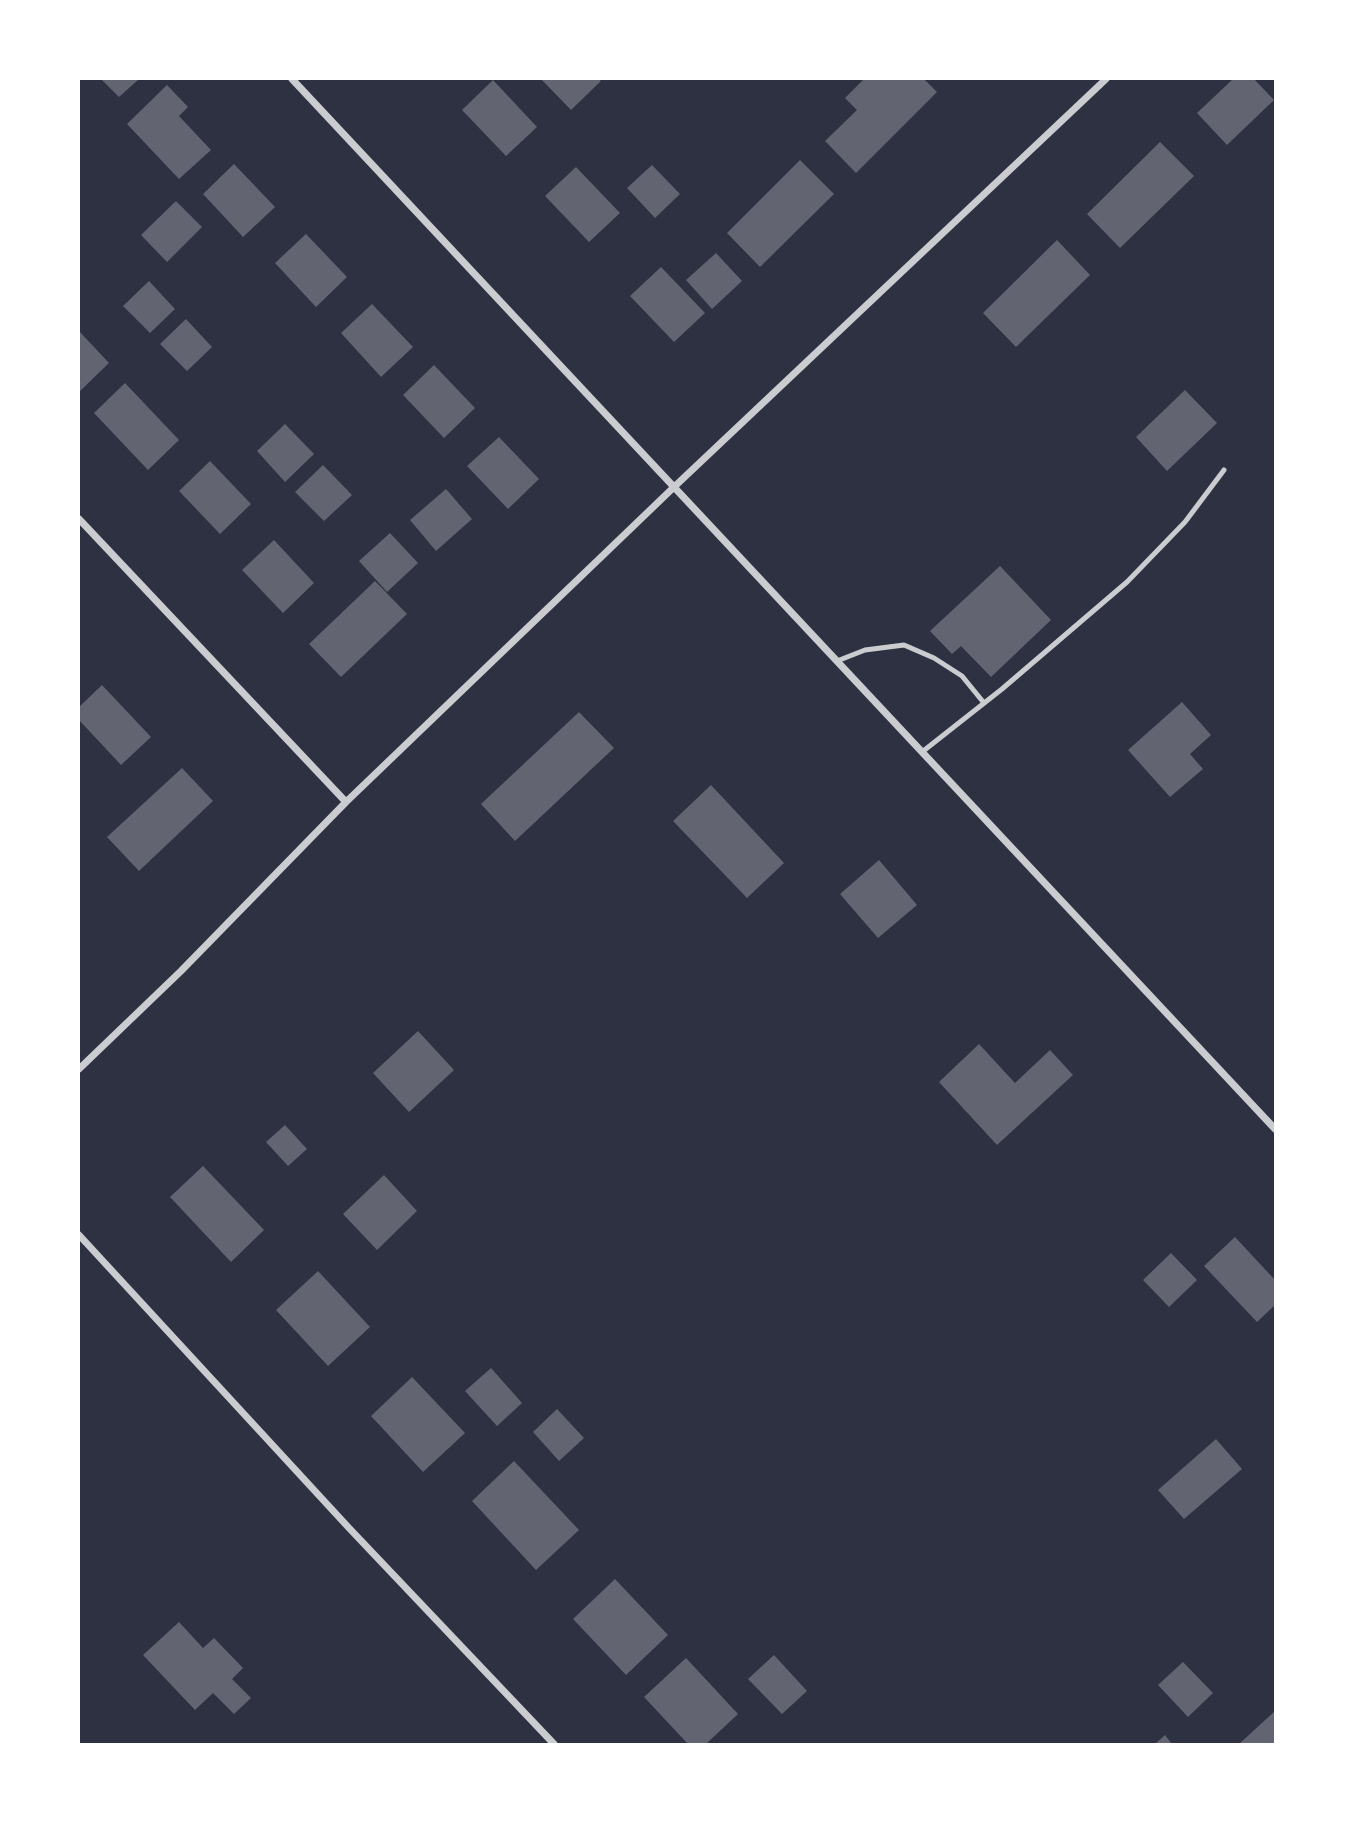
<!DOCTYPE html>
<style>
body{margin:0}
#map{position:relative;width:1354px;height:1823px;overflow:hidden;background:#2d3142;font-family:Lora,serif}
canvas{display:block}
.frame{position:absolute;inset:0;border:80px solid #fff;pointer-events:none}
</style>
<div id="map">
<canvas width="1354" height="1823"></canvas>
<div class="frame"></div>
</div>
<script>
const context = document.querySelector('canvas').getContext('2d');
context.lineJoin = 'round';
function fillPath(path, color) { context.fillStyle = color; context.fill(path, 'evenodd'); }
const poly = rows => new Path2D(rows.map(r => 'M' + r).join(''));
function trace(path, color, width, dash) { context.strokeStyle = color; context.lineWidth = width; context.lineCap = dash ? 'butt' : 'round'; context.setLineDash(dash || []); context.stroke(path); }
fillPath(poly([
 [101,79,139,79,119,97],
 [541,79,598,79,601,81,571,110],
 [864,79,924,79,937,92,856,173,825,141,857,110,845,98],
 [1233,79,1254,79,1274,100,1227,145,1197,113],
 [493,80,537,127,506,156,462,110],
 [167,85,188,107,179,116,211,150,179,179,127,124],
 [1160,142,1194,176,1120,248,1087,214],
 [800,160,834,194,760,267,727,233],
 [234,164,275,207,243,237,203,194],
 [652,165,680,194,655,218,627,188],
 [576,167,620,213,589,242,545,196],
 [176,201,202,227,167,262,141,235],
 [306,234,347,277,316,307,275,263],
 [1057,240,1090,275,1016,347,983,313],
 [716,253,742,281,712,309,686,280],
 [661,267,705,313,674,342,630,296],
 [149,281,175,309,150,333,123,306],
 [372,304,413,347,381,377,341,333],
 [186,319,212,347,187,371,160,344],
 [79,331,109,363,79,392],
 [434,365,475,408,444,438,403,395],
 [125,383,179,440,148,470,94,413],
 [1185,390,1217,423,1167,471,1136,437],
 [285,424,314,454,285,482,257,451],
 [499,437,539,479,508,509,467,466],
 [210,461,251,504,220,534,179,491],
 [323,465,352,495,324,521,295,492],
 [446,489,472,519,436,551,410,520],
 [390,533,418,563,387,592,359,561],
 [274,540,314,583,283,613,242,570],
 [1000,566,1051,620,991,677,961,646,952,654,930,631],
 [375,581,407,614,341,677,309,644],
 [102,685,151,737,121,765,79,720,79,707],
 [1182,702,1211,735,1190,754,1203,769,1170,797,1128,750],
 [579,712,614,748,515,841,481,804],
 [182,768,213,801,139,871,107,837],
 [711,785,784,863,747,898,673,821],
 [879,860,917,905,878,938,840,894],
 [418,1031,454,1070,409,1112,373,1073],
 [979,1044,1015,1083,1050,1050,1073,1075,997,1145,939,1082],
 [285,1125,307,1149,288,1166,266,1142],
 [203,1166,264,1230,231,1262,170,1197],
 [384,1175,417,1211,377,1250,343,1214],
 [1235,1237,1275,1280,1275,1305,1257,1322,1204,1266],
 [1171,1253,1197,1280,1169,1307,1143,1280],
 [318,1271,370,1327,328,1366,276,1310],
 [491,1368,522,1403,497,1426,465,1391],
 [412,1377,465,1433,423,1472,371,1416],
 [557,1409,584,1438,559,1461,533,1432],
 [1216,1439,1242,1469,1184,1519,1158,1490],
 [514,1461,579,1530,536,1570,472,1501],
 [615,1579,668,1635,626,1675,573,1619],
 [179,1622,203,1648,214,1638,243,1668,232,1679,251,1698,234,1714,213,1693,195,1710,143,1655],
 [774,1655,807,1691,782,1714,748,1679],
 [686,1658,738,1714,706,1744,688,1744,644,1697],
 [1183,1662,1213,1693,1188,1717,1158,1685],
 [1275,1711,1275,1744,1239,1744],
 [1165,1735,1172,1744,1155,1744]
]), '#626471');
trace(poly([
 [837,661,865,650,904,645,934,658,962,676,984,703],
 [922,752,1002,689,1127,582,1185,522,1224,470]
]), '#caccd0', 5);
trace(poly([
 [292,79,1275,1129],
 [79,519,346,802],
 [79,1069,181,971,346,802,673,488,1106,79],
 [79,1235,349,1528,554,1744]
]), '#caccd0', 7);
</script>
